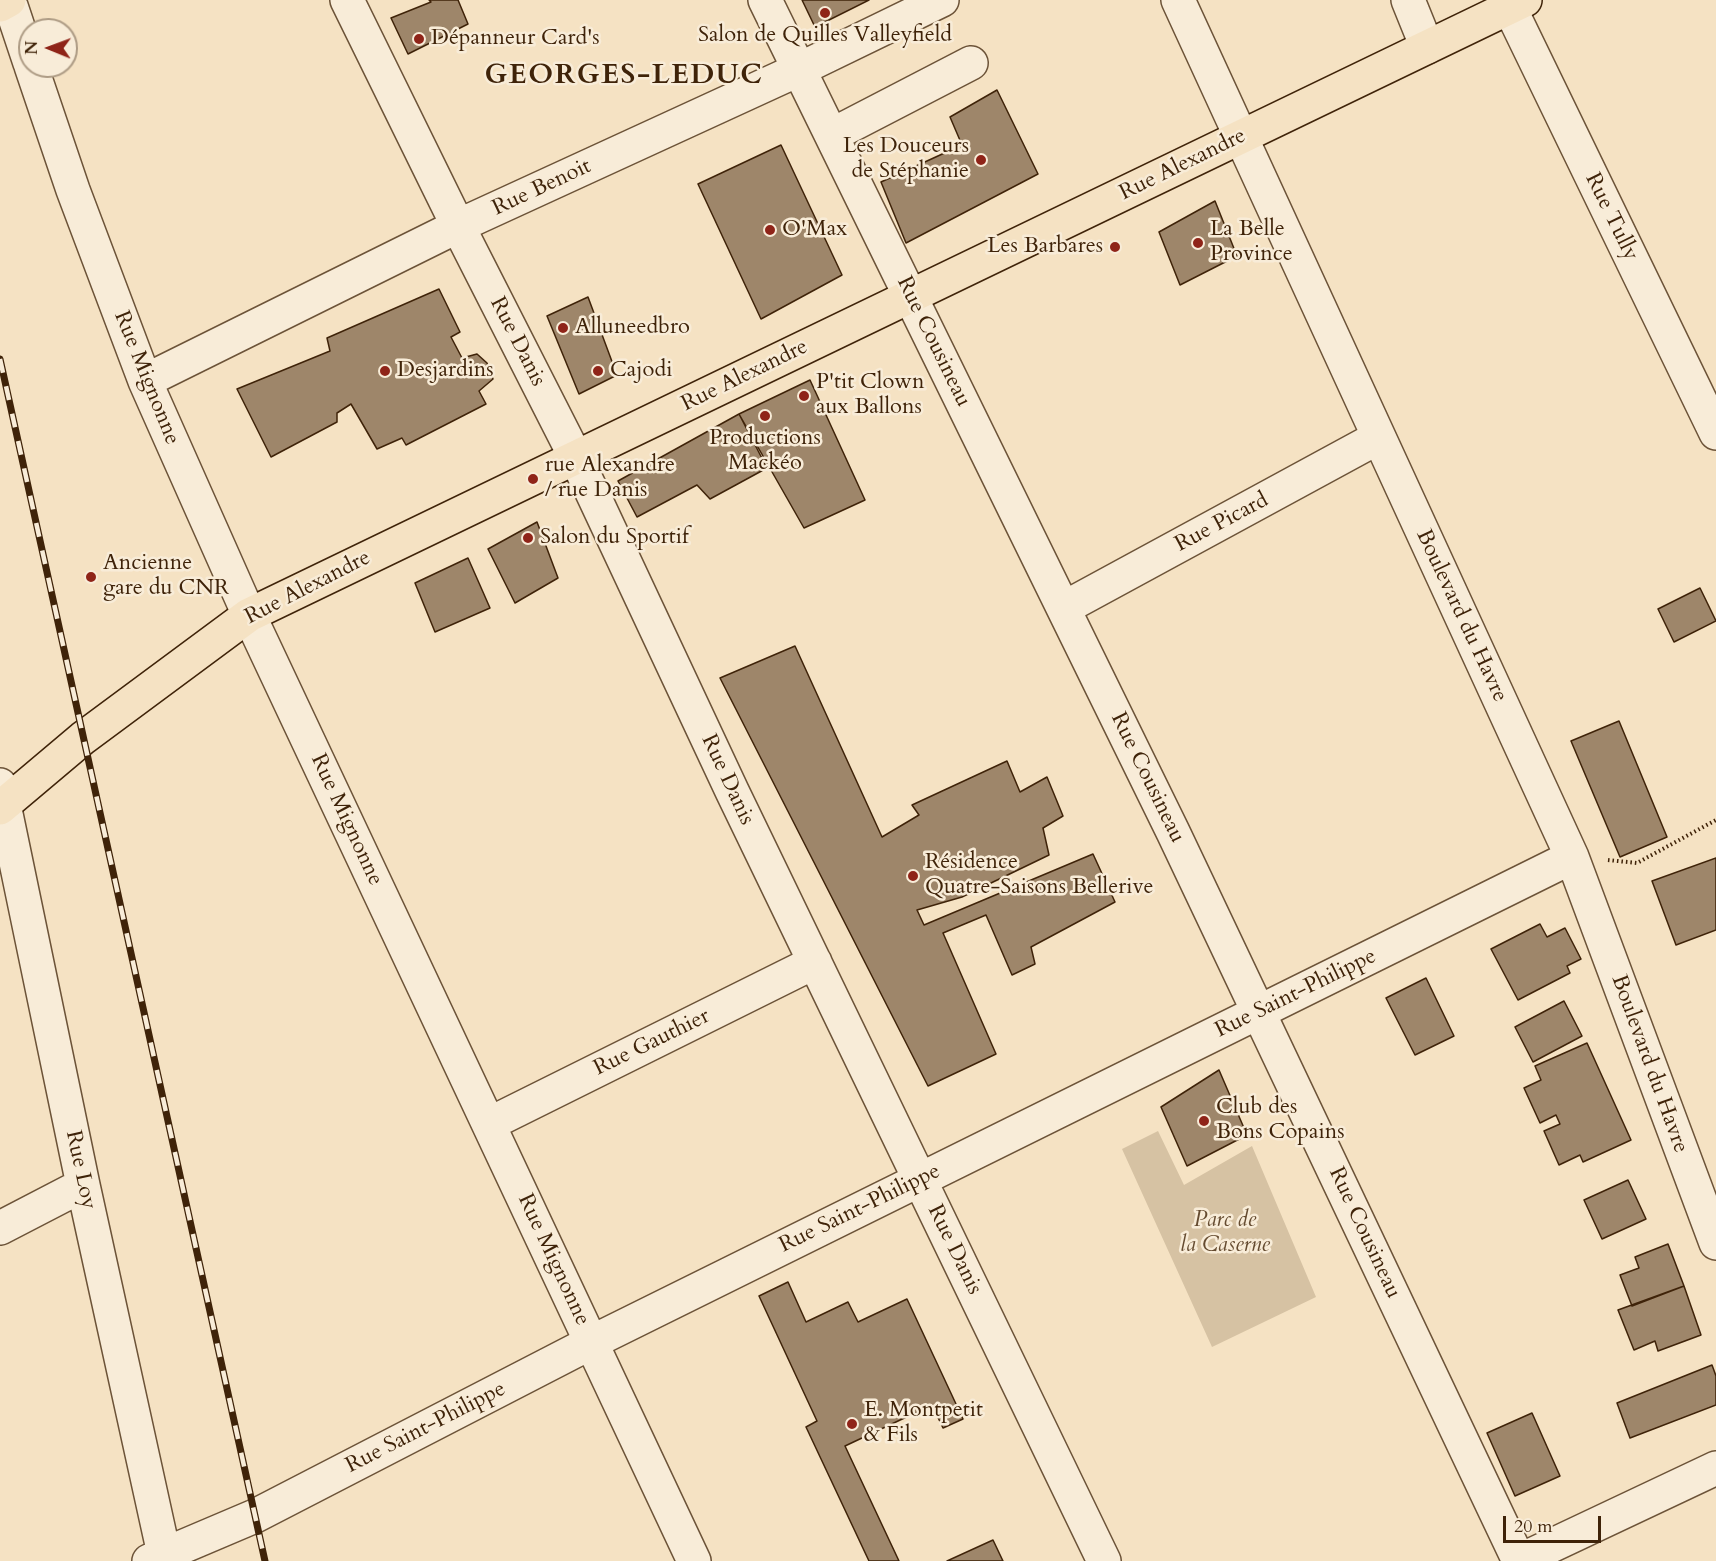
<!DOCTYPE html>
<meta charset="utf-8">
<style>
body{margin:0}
#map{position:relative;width:1716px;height:1561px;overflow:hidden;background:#f5e2c3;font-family:Cardo,serif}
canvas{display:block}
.north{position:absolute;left:18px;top:18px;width:60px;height:60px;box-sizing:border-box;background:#f8ecd8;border:2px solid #ae9c85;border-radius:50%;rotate:271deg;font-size:16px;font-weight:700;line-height:24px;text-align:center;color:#3f2309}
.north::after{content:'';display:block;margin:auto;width:21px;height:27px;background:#8f2418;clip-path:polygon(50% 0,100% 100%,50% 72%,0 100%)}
.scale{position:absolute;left:1503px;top:1516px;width:98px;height:27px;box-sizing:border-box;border:3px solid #3f2309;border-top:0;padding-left:8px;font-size:18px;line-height:21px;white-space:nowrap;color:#3f2309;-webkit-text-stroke:4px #f8ecd8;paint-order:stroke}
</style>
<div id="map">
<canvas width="1716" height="1561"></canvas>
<div class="north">N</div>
<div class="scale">20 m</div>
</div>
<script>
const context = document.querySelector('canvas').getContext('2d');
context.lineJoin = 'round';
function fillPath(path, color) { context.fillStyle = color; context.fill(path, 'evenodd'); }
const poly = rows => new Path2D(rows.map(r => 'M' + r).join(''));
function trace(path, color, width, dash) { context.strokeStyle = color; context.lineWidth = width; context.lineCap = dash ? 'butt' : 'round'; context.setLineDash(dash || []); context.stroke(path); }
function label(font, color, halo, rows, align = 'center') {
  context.font = font + ' Cardo,serif'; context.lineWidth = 5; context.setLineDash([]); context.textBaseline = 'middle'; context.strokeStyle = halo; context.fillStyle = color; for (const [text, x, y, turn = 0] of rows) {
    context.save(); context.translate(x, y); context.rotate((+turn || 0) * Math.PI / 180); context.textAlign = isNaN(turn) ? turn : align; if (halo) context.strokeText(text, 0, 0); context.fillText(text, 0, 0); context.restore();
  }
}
fillPath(poly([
 [1158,1131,1184,1185,1252,1146,1316,1297,1212,1347,1122,1149]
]), '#d6c2a3');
const building = poly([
 [429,0,458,0,468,24,408,54,391,18,431,2,429,0],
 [802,0,869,0,815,27,802,0],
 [997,90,1038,174,906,243,881,182,962,145,950,117,997,90],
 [781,145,842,275,761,319,698,184,781,145],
 [1215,201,1237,256,1180,285,1159,232,1215,201],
 [439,289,460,332,451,337,462,358,477,354,487,363,493,379,479,391,486,404,406,445,402,438,377,449,351,404,337,413,337,422,271,457,237,389,330,351,327,338,439,289],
 [588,297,617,375,579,394,547,316,588,297],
 [810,380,865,500,804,528,739,414,810,380],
 [739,414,767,468,710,499,697,485,637,517,618,481,739,414],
 [537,522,558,578,515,603,488,549,537,522],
 [468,558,490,608,435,632,415,583,468,558],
 [1700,588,1716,621,1674,642,1658,609,1700,588],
 [795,646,882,837,919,815,912,805,1007,761,1020,792,1047,777,1063,816,1043,828,1049,855,962,897,917,910,924,925,1093,854,1115,902,1031,947,1035,964,1012,975,986,915,943,933,996,1054,928,1086,720,678,795,646],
 [1619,721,1667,837,1620,857,1571,741,1619,721],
 [1716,858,1716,930,1676,945,1652,881,1716,858],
 [1540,924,1547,937,1565,928,1581,959,1567,966,1570,973,1518,1000,1491,949,1540,924],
 [1426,978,1454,1036,1415,1055,1386,998,1426,978],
 [1564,1001,1582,1036,1533,1062,1515,1027,1564,1001],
 [1587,1043,1631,1140,1583,1162,1580,1155,1559,1165,1544,1131,1560,1124,1556,1115,1540,1123,1524,1088,1541,1080,1535,1066,1587,1043],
 [1219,1070,1247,1135,1187,1166,1161,1107,1219,1070],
 [1628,1180,1646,1219,1602,1239,1584,1200,1628,1180],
 [1668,1244,1684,1286,1632,1306,1620,1275,1639,1268,1635,1257,1668,1244],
 [788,1282,806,1322,848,1302,858,1322,907,1299,963,1419,943,1428,932,1405,845,1446,899,1561,869,1561,806,1427,817,1421,759,1296,788,1282],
 [1684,1286,1701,1335,1658,1351,1655,1341,1634,1350,1618,1310,1684,1286],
 [1712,1365,1716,1376,1716,1405,1630,1438,1617,1403,1712,1365],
 [1532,1413,1560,1476,1515,1496,1487,1433,1532,1413],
 [993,1540,1003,1561,947,1561,993,1540]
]);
fillPath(building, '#9e866a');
trace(building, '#3f2309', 1.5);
const minor = poly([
 [9,0,30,63],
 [347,0,458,226,576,458,732,791,1104,1561],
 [765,0,1173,832,1519,1561,1716,1468],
 [1178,0,1572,857,1716,1243],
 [1408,0,1427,47],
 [1506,0,1716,433],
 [31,66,73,190,145,381,249,615,694,1561],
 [832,135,971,63],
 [145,381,458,226,800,69,942,0],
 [1064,608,1379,437],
 [0,785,83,1185,164,1554],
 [489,1124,815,962],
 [0,1228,83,1185],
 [149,1561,255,1516,592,1342,1572,857]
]);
const major = poly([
 [0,5,9,0],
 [0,808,83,738,249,615,1525,0]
]);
trace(minor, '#6c5338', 36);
trace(major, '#3f2309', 36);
trace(poly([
 [1608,860,1637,863,1716,820]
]), '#3f2309', 4, [1.5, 3]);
trace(minor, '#f8ecd8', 33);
trace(major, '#f5e2c3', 33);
const rail = poly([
 [0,359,265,1561]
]);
trace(rail, '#3f2309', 7);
trace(rail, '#f8ecd8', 4.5, [14]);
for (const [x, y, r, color] of [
 [825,13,6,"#8f2418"],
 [419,39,6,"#8f2418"],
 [981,160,6,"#8f2418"],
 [770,230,6,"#8f2418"],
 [1198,243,6,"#8f2418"],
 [1115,247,6,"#8f2418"],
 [563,328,6,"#8f2418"],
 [385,371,6,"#8f2418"],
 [598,371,6,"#8f2418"],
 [804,396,6,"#8f2418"],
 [765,416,6,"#8f2418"],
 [533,479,6,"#8f2418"],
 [528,538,6,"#8f2418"],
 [91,577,6,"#8f2418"],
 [913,876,6,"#8f2418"],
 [1204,1121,6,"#8f2418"],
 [852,1424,6,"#8f2418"]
]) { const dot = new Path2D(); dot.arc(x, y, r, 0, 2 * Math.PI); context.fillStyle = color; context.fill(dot); trace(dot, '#f8ecd8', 2); }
label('22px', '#3f2309', '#f8ecd8', [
 ["Salon de Quilles Valleyfield",825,36,"center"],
 ["Dépanneur Card's",431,39],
 ["Les Douceurs",969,147,"right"],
 ["de Stéphanie",969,172,"right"],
 ["O'Max",782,230],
 ["La Belle",1210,230],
 ["Province",1210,255],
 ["Les Barbares",1103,247,"right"],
 ["Alluneedbro",575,328],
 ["Desjardins",397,371],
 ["Cajodi",610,371],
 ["P'tit Clown",816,383],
 ["aux Ballons",816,408],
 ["Productions",765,439,"center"],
 ["Mackéo",765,464,"center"],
 ["rue Alexandre",545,466],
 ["/ rue Danis",545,491],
 ["Salon du Sportif",540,538],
 ["Ancienne",103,564],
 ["gare du CNR",103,589],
 ["Résidence",925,863],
 ["Quatre-Saisons Bellerive",925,888],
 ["Club des",1216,1108],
 ["Bons Copains",1216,1133],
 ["E. Montpetit",864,1411],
 ["& Fils",864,1436]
], 'left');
label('22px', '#3f2309', '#f8ecd8', [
 ["Rue Alexandre",1183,165,-26],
 ["Rue Benoit",542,188,-25],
 ["Rue Tully",1611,217,64],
 ["Rue Danis",517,342,63],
 ["Rue Cousineau",933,342,64],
 ["Rue Alexandre",745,376,-26],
 ["Rue Mignonne",146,378,68],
 ["Rue Picard",1222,523,-28],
 ["Rue Alexandre",308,588,-27],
 ["Boulevard du Havre",1461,616,65],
 ["Rue Cousineau",1147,778,64],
 ["Rue Danis",727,780,65],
 ["Rue Mignonne",346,820,65],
 ["Rue Saint-Philippe",1296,994,-26],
 ["Rue Gauthier",652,1043,-26],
 ["Boulevard du Havre",1649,1064,70],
 ["Rue Loy",80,1170,78],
 ["Rue Saint-Philippe",860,1209,-26],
 ["Rue Cousineau",1364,1233,65],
 ["Rue Danis",954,1250,64],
 ["Rue Mignonne",553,1260,65],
 ["Rue Saint-Philippe",426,1428,-27]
]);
label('italic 22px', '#654b30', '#f8ecd8', [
 ["Parc de",1225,1221],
 ["la Caserne",1225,1246]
]);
context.letterSpacing = '1.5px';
label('bold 28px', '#3f2309', '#f8ecd8', [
 ["GEORGES-LEDUC",624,77]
]);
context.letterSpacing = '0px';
</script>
